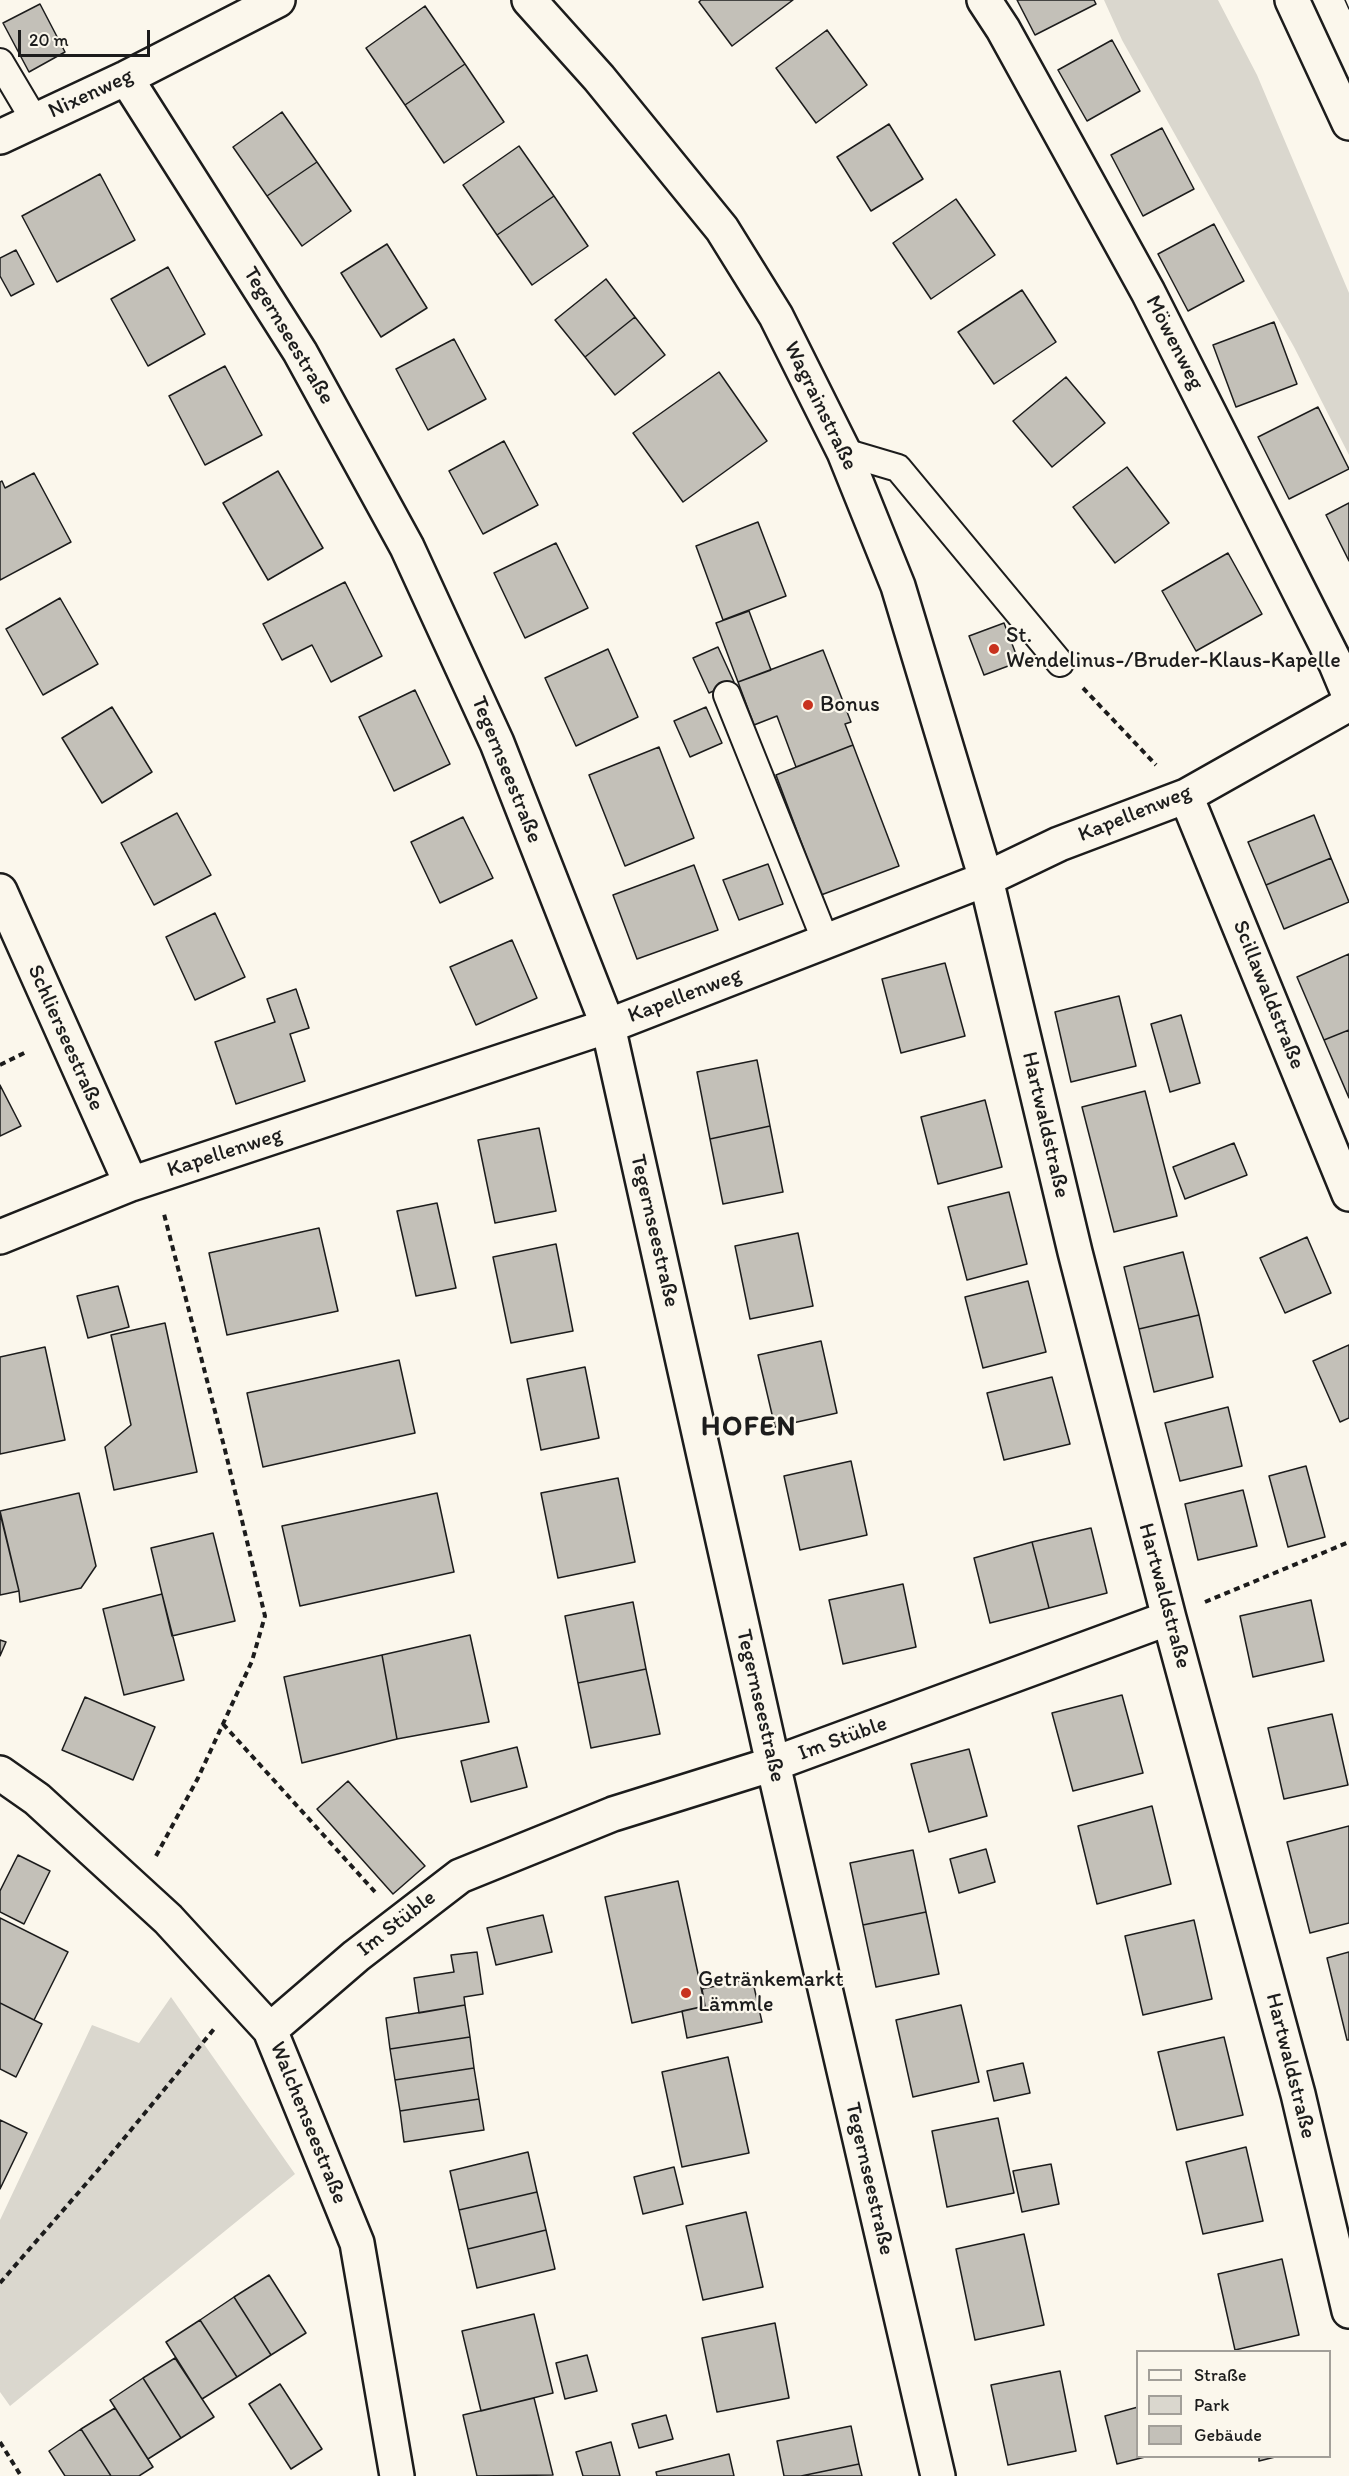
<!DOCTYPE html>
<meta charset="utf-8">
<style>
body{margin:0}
#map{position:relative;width:1349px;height:2476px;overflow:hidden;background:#fbf7ec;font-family:Itim,sans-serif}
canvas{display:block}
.legend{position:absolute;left:1136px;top:2350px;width:195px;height:108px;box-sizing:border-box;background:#fbf7ec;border:2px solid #a29f99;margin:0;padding:8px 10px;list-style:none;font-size:18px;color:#1c1c1c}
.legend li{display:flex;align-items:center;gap:12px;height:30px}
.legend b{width:30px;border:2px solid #a29f99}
.scale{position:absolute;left:18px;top:30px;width:132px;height:27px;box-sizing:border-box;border:3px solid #1c1c1c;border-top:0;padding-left:8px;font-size:18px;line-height:21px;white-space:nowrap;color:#1c1c1c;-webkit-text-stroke:4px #fbf7ec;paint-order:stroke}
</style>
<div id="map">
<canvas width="1349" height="2476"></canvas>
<ul class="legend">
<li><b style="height:8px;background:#fbf7ec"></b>Straße</li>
<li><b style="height:16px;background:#dad7ce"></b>Park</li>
<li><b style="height:16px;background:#c3c0b8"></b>Gebäude</li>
</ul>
<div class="scale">20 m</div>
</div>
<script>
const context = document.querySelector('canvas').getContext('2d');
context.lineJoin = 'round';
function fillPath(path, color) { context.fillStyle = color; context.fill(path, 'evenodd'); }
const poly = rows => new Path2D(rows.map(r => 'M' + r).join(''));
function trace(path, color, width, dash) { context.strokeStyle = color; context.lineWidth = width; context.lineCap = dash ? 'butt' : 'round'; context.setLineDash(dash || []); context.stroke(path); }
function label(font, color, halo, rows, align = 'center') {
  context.font = font + ' Itim,sans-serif'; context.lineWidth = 4.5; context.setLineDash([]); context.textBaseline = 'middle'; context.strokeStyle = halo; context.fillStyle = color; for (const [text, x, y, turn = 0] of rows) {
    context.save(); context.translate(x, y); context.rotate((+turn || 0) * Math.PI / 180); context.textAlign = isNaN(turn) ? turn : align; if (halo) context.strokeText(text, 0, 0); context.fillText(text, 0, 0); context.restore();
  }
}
fillPath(poly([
 [1104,0,1218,0,1257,75,1349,293,1349,455,1294,347,1122,40],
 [171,1997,295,2174,10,2406,0,2392,0,2220,92,2025,139,2043]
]), '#dad7ce');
const building = poly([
 [701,0,793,0,732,46,699,2,701,0],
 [1017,0,1094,0,1096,4,1035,35,1017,0],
 [40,4,65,52,29,72,3,23,40,4],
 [425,6,465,64,405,105,366,48,425,6],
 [827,30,867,85,816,123,776,68,827,30],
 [1112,40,1140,91,1087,121,1058,70,1112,40],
 [465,64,504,122,444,163,405,105,465,64],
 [282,112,317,162,267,196,233,147,282,112],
 [889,124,923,179,871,211,837,157,889,124],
 [1162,128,1194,189,1143,216,1111,155,1162,128],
 [519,146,554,196,497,235,463,185,519,146],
 [317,162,351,211,302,246,267,196,317,162],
 [100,174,135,240,57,282,22,216,100,174],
 [554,196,588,246,532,285,497,235,554,196],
 [956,199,995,255,931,299,893,243,956,199],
 [1214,224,1244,281,1188,311,1158,254,1214,224],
 [387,244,427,308,381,337,341,273,387,244],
 [16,250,34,284,11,296,0,276,0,258,16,250],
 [168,267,205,334,148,366,111,299,168,267],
 [606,279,635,317,585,357,555,320,606,279],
 [1022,290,1056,342,994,384,958,332,1022,290],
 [635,317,665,355,615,395,585,357,635,317],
 [1274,322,1297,384,1236,407,1213,345,1274,322],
 [454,339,486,399,428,430,396,369,454,339],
 [225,366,262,435,205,465,169,396,225,366],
 [719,372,767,441,683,502,633,433,719,372],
 [1066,377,1105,423,1052,467,1013,421,1066,377],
 [1318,407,1349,469,1289,499,1258,437,1318,407],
 [504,441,538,505,483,534,449,471,504,441],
 [1127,467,1169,523,1115,563,1073,507,1127,467],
 [278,471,323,548,268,580,223,503,278,471],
 [34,473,71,542,0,580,0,482,2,481,5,488,34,473],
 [1349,503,1349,561,1326,515,1349,503],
 [758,522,786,596,723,620,696,546,758,522],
 [556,543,588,608,525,638,494,573,556,543],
 [1228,553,1262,614,1196,651,1162,591,1228,553],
 [345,582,382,656,331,682,312,645,282,660,263,624,345,582],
 [60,598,98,664,43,695,6,629,60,598],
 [749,611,771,670,738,682,716,623,749,611],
 [1004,623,1019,662,984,675,969,636,1004,623],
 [718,647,734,682,709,693,693,658,718,647],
 [608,649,638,717,576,746,545,678,608,649],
 [823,650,851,722,845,724,853,745,796,767,777,716,754,725,738,682,823,650],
 [415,690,450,764,394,791,359,717,415,690],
 [112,707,152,772,102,803,62,738,112,707],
 [706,707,722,743,690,757,674,721,706,707],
 [853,745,899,866,821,895,776,775,853,745],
 [659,747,694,838,625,866,589,775,659,747],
 [177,813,211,875,154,905,121,843,177,813],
 [1314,815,1331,858,1266,885,1248,842,1314,815],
 [463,817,493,878,440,903,411,842,463,817],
 [1331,858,1349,902,1284,929,1266,885,1331,858],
 [768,864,783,904,739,920,723,880,768,864],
 [694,865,718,930,637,959,613,895,694,865],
 [215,913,245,977,195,1000,166,937,215,913],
 [512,940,537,998,476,1025,450,967,512,940],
 [1349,954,1349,1030,1324,1040,1297,977,1349,954],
 [945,963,965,1036,901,1053,882,979,945,963],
 [296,989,309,1028,290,1034,305,1081,236,1104,215,1042,275,1022,267,999,296,989],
 [1119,996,1136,1066,1071,1082,1055,1012,1119,996],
 [1181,1015,1200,1083,1170,1092,1151,1024,1181,1015],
 [1349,1030,1349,1098,1324,1040,1349,1030],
 [757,1060,770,1126,710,1139,697,1072,757,1060],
 [0,1085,21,1126,0,1136,0,1085],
 [1145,1091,1177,1216,1114,1232,1082,1107,1145,1091],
 [985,1100,1002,1167,938,1184,921,1117,985,1100],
 [770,1126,783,1192,723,1204,710,1139,770,1126],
 [539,1128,556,1211,495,1223,478,1140,539,1128],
 [1234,1143,1247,1175,1185,1199,1173,1167,1234,1143],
 [1009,1192,1027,1264,967,1280,948,1207,1009,1192],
 [437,1203,456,1288,416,1296,397,1211,437,1203],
 [319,1228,338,1311,227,1335,209,1253,319,1228],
 [798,1233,813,1306,750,1319,735,1246,798,1233],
 [1307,1237,1331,1293,1285,1313,1260,1258,1307,1237],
 [556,1244,573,1331,511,1343,493,1257,556,1244],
 [1183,1252,1199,1315,1139,1329,1124,1267,1183,1252],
 [1028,1281,1046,1352,983,1368,965,1297,1028,1281],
 [118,1286,129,1327,88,1338,77,1296,118,1286],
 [1199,1315,1213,1377,1154,1392,1139,1329,1199,1315],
 [165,1323,197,1472,114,1490,105,1447,131,1425,111,1335,165,1323],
 [821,1341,837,1413,775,1427,758,1355,821,1341],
 [1349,1345,1349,1418,1340,1422,1313,1361,1349,1345],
 [45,1347,65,1440,0,1454,0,1357,45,1347],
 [399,1360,415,1433,263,1467,247,1393,399,1360],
 [585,1367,599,1438,541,1450,527,1379,585,1367],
 [1052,1377,1070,1444,1004,1460,987,1393,1052,1377],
 [1228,1407,1242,1466,1180,1481,1165,1423,1228,1407],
 [851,1461,867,1535,800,1550,784,1476,851,1461],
 [1306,1466,1325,1537,1288,1547,1269,1476,1306,1466],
 [618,1478,635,1562,558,1578,541,1493,618,1478],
 [1243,1490,1257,1546,1198,1560,1185,1504,1243,1490],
 [79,1493,96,1566,81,1588,20,1602,19,1591,0,1511,79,1493],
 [437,1493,454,1572,300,1606,282,1526,437,1493],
 [0,1513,19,1591,0,1595,0,1513],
 [1091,1528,1107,1593,1049,1608,1032,1542,1091,1528],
 [213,1533,235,1621,172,1636,151,1548,213,1533],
 [1032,1542,1049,1608,990,1623,974,1558,1032,1542],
 [903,1584,916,1647,843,1664,829,1600,903,1584],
 [162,1594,184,1680,124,1695,103,1609,162,1594],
 [1311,1600,1324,1661,1253,1677,1240,1616,1311,1600],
 [633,1602,646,1669,578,1683,565,1616,633,1602],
 [470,1635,489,1722,397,1739,382,1655,470,1635],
 [0,1640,6,1642,0,1656,0,1640],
 [382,1655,397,1739,302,1763,284,1677,382,1655],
 [646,1669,660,1734,591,1748,578,1683,646,1669],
 [1122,1695,1143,1773,1073,1791,1052,1713,1122,1695],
 [85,1697,155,1727,133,1780,62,1750,85,1697],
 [1332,1714,1348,1785,1284,1799,1268,1728,1332,1714],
 [517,1747,527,1787,471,1802,461,1761,517,1747],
 [969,1749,987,1816,929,1832,911,1764,969,1749],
 [348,1781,425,1866,393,1894,317,1809,348,1781],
 [1152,1806,1171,1884,1097,1904,1078,1826,1152,1806],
 [1349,1826,1349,1923,1310,1933,1287,1842,1349,1826],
 [986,1849,995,1882,959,1893,950,1859,986,1849],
 [913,1850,926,1912,863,1925,850,1863,913,1850],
 [18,1855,50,1871,24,1924,0,1912,0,1891,18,1855],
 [678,1881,705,2006,632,2023,605,1897,678,1881],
 [926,1912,939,1974,876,1987,863,1925,926,1912],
 [543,1915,552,1952,496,1965,487,1928,543,1915],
 [0,1918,68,1952,34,2020,0,2003,0,1918],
 [1194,1920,1212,1999,1143,2015,1125,1936,1194,1920],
 [477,1952,483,1994,464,1997,465,2005,419,2013,414,1978,454,1972,451,1955,477,1952],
 [1349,1952,1349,2040,1347,2040,1327,1958,1349,1952],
 [752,1978,762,2022,687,2038,682,2011,705,2006,702,1989,752,1978],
 [0,2003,42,2024,16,2077,0,2069,0,2003],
 [465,2005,470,2037,390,2049,386,2018,465,2005],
 [961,2005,979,2082,913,2097,896,2020,961,2005],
 [470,2037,474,2068,395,2080,390,2049,470,2037],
 [1224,2037,1243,2115,1177,2130,1158,2052,1224,2037],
 [728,2057,749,2153,682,2167,662,2072,728,2057],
 [1023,2063,1030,2093,994,2101,987,2071,1023,2063],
 [474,2068,479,2099,400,2111,395,2080,474,2068],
 [479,2099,484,2130,404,2142,400,2111,479,2099],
 [998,2118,1014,2193,947,2207,932,2131,998,2118],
 [0,2120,27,2133,0,2189,0,2120],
 [1246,2147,1263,2221,1203,2234,1186,2162,1246,2147],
 [528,2152,537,2192,459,2210,450,2171,528,2152],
 [1051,2164,1059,2204,1022,2212,1013,2171,1051,2164],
 [674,2167,683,2204,643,2214,634,2177,674,2167],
 [537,2192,546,2230,468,2249,459,2210,537,2192],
 [746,2212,763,2287,703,2300,686,2226,746,2212],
 [546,2230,555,2269,477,2288,468,2249,546,2230],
 [1024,2234,1044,2325,975,2340,956,2249,1024,2234],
 [1282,2259,1299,2335,1235,2350,1218,2274,1282,2259],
 [269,2275,306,2333,271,2355,234,2297,269,2275],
 [234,2297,271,2355,237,2377,200,2320,234,2297],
 [534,2314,553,2393,481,2411,462,2331,534,2314],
 [200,2320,237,2377,202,2399,166,2342,200,2320],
 [775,2323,789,2398,717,2412,702,2338,775,2323],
 [587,2355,597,2391,565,2399,556,2363,587,2355],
 [175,2358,214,2417,181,2438,143,2378,175,2358],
 [1060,2371,1076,2451,1008,2465,991,2385,1060,2371],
 [143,2378,181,2438,148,2459,110,2400,143,2378],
 [280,2384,322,2449,291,2469,249,2404,280,2384],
 [534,2398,553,2475,477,2476,463,2415,534,2398],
 [1138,2407,1138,2456,1149,2456,1117,2464,1105,2416,1138,2407],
 [115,2408,153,2467,139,2476,111,2476,81,2429,115,2408],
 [666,2415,673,2439,639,2448,632,2424,666,2415],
 [851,2426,859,2464,801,2476,784,2476,777,2441,851,2426],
 [81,2429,111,2476,65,2476,49,2451,81,2429],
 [611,2442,620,2476,583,2476,576,2452,611,2442],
 [729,2454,734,2476,657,2476,656,2472,729,2454],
 [1259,2456,1279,2456,1259,2461,1259,2456],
 [859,2464,862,2476,801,2476,859,2464]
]);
fillPath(building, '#c3c0b8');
trace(building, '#1c1c1c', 1.5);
const lane = poly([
 [0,62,35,121],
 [844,452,898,468,1060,663],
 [727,695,826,942]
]);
const street = poly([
 [529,0,599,78,722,229,776,316,844,452,898,586,986,879,1075,1252,1169,1618,1298,2094,1349,2311],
 [984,0,1003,29,1148,292,1336,664,1349,695],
 [126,78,300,352,407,547,497,743,608,1026,773,1764,938,2476],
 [0,137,126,78,278,0],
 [1186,796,1349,1194],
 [0,891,131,1184],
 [0,1237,131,1184,608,1026,986,879,1059,844,1186,796,1349,704],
 [0,1773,37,1799,168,1919,270,2030,357,2243,397,2476],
 [270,2030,356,1956,460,1876,613,1814,773,1764,1169,1618]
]);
const secondary = poly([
 [1292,0,1349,123]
]);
trace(lane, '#1c1c1c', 30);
trace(street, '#1c1c1c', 38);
trace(secondary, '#1c1c1c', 38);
trace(poly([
 [1083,688,1156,765],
 [0,1065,28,1051],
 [1205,1602,1349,1542],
 [223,1724,375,1892],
 [156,1856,198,1778,252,1661,265,1616,225,1450,164,1214],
 [0,2283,98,2170,214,2029],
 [0,2442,21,2476]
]), '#1c1c1c', 4, [6, 4.5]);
trace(lane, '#fbf7ec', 26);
trace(street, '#fbf7ec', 33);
trace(secondary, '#fbf7ec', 33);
trace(poly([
 [1345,0,1349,9]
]), '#1c1c1c', 1.5);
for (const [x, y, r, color] of [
 [994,649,6,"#c8321e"],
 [808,705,6,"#c8321e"],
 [686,1993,6,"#c8321e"]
]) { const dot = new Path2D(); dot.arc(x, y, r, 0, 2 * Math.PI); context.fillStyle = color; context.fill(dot); trace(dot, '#fbf7ec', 2); }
label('22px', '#1c1c1c', '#fbf7ec', [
 ["Nixenweg",91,94,-25],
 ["Tegernseestraße",288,336,59],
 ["Möwenweg",1174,343,63],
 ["Wagrainstraße",820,406,64],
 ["Tegernseestraße",506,770,68],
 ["Kapellenweg",1135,814,-22],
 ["Scillawaldstraße",1268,995,68],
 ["Kapellenweg",685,996,-21],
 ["Schlierseestraße",65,1038,66],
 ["Hartwaldstraße",1045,1125,77],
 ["Kapellenweg",225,1153,-18],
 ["Tegernseestraße",654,1231,77],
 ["Hartwaldstraße",1164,1596,75],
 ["Tegernseestraße",760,1706,77],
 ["Im Stüble",843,1739,-20],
 ["Im Stüble",397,1924,-38],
 ["Hartwaldstraße",1290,2066,76],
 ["Walchenseestraße",308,2123,68],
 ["Tegernseestraße",869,2179,77]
]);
label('22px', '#1c1c1c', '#fbf7ec', [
 ["St.",1006,636],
 ["Wendelinus-/Bruder-Klaus-Kapelle",1006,661],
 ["Bonus",820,705],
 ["Getränkemarkt",698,1980],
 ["Lämmle",698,2005]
], 'left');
context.letterSpacing = '1.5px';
label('bold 28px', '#1c1c1c', '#fbf7ec', [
 ["HOFEN",749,1428]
]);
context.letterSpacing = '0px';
</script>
